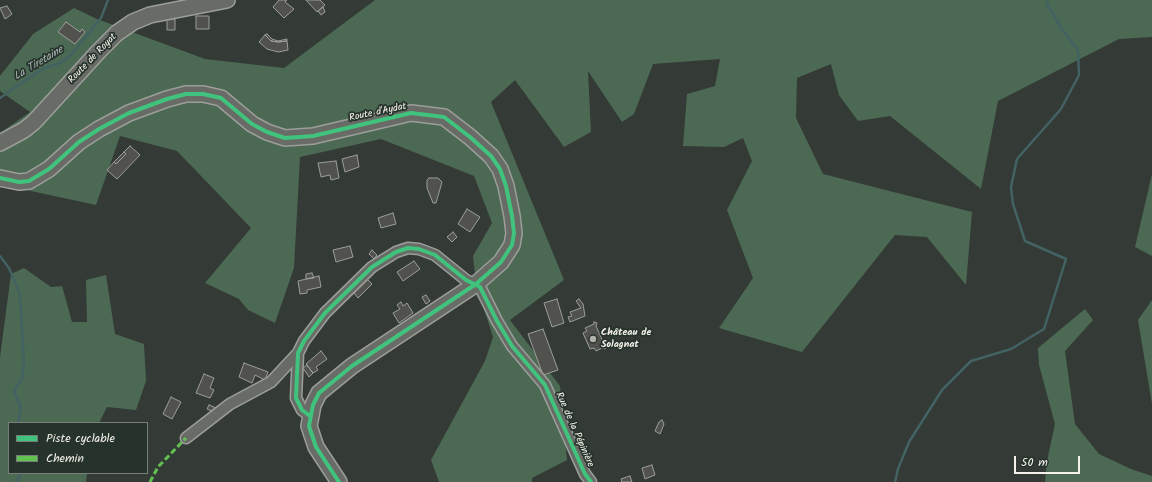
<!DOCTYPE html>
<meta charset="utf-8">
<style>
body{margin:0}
#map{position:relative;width:1152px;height:482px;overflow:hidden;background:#343a35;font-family:Kalam,sans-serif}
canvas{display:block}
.legend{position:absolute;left:8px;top:422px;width:140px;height:52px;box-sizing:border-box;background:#26332d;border:1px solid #787f78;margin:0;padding:5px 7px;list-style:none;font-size:12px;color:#f4f1e8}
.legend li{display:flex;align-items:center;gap:8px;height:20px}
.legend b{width:20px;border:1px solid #787f78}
.scale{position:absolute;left:1014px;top:456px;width:66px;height:18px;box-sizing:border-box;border:2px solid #f4f1e8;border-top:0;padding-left:5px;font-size:12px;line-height:14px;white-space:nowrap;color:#f4f1e8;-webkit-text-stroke:3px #26332d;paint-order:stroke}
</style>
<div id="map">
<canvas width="1152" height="482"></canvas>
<ul class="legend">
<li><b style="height:5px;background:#40c37c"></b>Piste cyclable</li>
<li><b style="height:5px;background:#63c152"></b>Chemin</li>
</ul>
<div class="scale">50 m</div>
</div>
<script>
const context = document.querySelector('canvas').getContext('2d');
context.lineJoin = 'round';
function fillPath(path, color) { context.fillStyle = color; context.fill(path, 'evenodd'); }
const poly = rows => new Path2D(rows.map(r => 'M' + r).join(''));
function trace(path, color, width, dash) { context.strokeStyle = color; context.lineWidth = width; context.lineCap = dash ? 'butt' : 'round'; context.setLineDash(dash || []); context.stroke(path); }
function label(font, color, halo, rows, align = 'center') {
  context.font = font + ' Kalam,sans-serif'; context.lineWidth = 3.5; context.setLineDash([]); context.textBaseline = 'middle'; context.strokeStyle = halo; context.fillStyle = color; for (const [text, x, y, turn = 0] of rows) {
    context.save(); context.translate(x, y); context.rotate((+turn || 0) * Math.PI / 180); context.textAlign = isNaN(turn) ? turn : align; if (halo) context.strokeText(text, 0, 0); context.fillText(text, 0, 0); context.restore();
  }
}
fillPath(poly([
 [375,0,1152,0,1152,37,1119,39,998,101,981,189,890,116,858,121,839,95,831,64,797,78,796,118,823,174,972,212,966,285,927,237,895,235,802,352,719,328,753,278,727,210,752,161,743,138,724,147,683,146,687,94,715,86,720,59,653,64,634,114,622,122,588,71,591,132,564,147,515,80,491,102,564,280,510,320,560,386,567,460,532,478,532,482,439,482,431,460,485,361,493,337,476,284,473,256,492,223,474,176,381,139,300,157,294,268,275,323,248,310,239,299,205,283,251,228,177,151,120,136,96,205,17,188,0,174,0,133,30,112,0,91,0,76,33,34,74,8,97,19,205,59,284,68],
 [1152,174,1152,256,1135,247],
 [24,268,51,287,62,286,72,322,87,322,86,280,106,275,115,334,144,344,146,381,136,410,107,407,99,423,9,423,9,473,87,473,86,482,0,482,0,357,11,274],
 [1152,300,1152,404,1138,320],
 [1085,309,1093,320,1065,351,1075,424,1099,454,1131,469,1152,476,1152,482,1045,482,1047,461,1055,424,1039,365,1038,348]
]), '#4c6953');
trace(poly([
 [0,98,42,69,60,63,71,55,101,18,108,0],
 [0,256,9,268,20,294,24,364,22,378,14,391,21,408,18,423],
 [16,482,21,473],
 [895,482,898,469,909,442,942,390,971,361,1011,349,1044,329,1066,259,1025,241,1013,204,1011,187,1017,159,1061,109,1079,75,1078,50,1062,29,1048,6,1047,0]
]), '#426263', 2.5);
const building = poly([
 [279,0,287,0,285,2,294,9,284,18,273,7,279,0],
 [306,0,320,0,325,5,317,12,306,0],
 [7,6,12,14,5,19,0,8,7,6],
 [323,7,325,12,321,15,318,11,323,7],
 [196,16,209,16,209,29,196,29,196,16],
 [167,19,175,19,175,30,167,30,167,19],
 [66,22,80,32,82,29,85,32,75,44,58,32,66,22],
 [267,34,272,39,278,41,287,39,287,41,278,42,271,41,265,35,267,34],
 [265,35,271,41,278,42,287,41,288,50,278,52,267,49,259,42,265,35],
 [130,146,140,155,117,179,107,170,114,162,116,164,126,154,124,152,130,146],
 [124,152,126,154,116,164,114,162,124,152],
 [357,155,359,167,345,172,342,159,357,155],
 [336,161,339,178,331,180,330,175,321,177,318,163,336,161],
 [429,178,438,178,442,182,436,203,433,203,427,188,427,180,429,178],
 [467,209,480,217,470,232,458,224,467,209],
 [393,213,396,224,381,228,378,218,393,213],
 [453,232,457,237,452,242,447,237,453,232],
 [350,246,353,257,336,262,333,250,350,246],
 [372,250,377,255,374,259,369,254,372,250],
 [414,261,420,269,403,281,397,272,414,261],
 [312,273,314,278,306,279,306,274,312,273],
 [319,276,321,287,307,290,307,293,300,294,298,281,319,276],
 [367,279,372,284,358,298,354,293,367,279],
 [426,295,430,301,426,304,422,297,426,295],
 [557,299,564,323,552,327,544,303,557,299],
 [579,299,583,304,585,316,570,322,568,317,572,316,570,312,581,308,576,301,579,299],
 [401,302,403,306,407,303,413,313,399,323,393,313,400,309,397,305,401,302],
 [594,322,597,323,596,326,604,344,607,346,605,349,602,348,596,351,594,348,590,349,583,333,587,331,585,328,594,324,594,322],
 [543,329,558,370,543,375,528,334,543,329],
 [321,351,327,359,316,367,318,370,313,373,306,364,321,351],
 [244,363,268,372,265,380,255,375,252,383,239,377,244,363],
 [307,365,313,373,309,377,303,368,307,365],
 [204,374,214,378,210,388,214,390,210,398,196,393,204,374],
 [171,397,181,402,172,419,163,414,171,397],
 [209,405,216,408,214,412,207,409,209,405],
 [662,420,664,424,660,434,655,431,659,422,662,420],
 [652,465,655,475,645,479,642,468,652,465],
 [630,476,632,482,622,482,621,479,630,476]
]);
fillPath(building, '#51524d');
trace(building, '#9b9e9a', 1);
const street = poly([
 [310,416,302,410,296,398,298,353,304,341,325,313,372,267,396,252,408,248,419,249,435,255,466,280,480,287,497,321,512,346,545,385,585,474,591,482],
 [186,438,230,404,271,382,298,353]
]);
const secondary = poly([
 [0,143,24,130,34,122,99,51,117,33,133,22,150,15,227,0],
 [0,178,19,182,29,181,49,169,79,142,99,129,129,113,167,99,186,94,203,94,221,98,252,124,267,132,285,138,313,136,411,113,444,117,470,137,491,156,500,169,506,186,512,216,514,233,512,245,501,262,476,284,352,366,319,393,313,405,309,426,316,447,339,482]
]);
trace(street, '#9b9e9a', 13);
trace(secondary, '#9b9e9a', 18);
trace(street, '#686b66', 10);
trace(secondary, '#686b66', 15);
trace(poly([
 [150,482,158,467,186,438]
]), '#63c152', 3, [6, 3]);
trace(poly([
 [0,178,19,182,29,181,49,169,79,142,99,129,129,113,167,99,186,94,203,94,221,98,252,124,267,132,285,138,313,136,411,113,444,117,470,137,491,156,500,169,506,186,512,216,514,233,512,245,501,262,476,284,352,366,319,393,313,405,309,426,316,447,339,482],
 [310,416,302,410,296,398,298,353,304,341,325,313,372,267,396,252,408,248,419,249,435,255,466,280,480,287,497,321,512,346,545,385,585,474,591,482]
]), '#40c37c', 4);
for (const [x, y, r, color] of [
 [593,339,4,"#b1b1a9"]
]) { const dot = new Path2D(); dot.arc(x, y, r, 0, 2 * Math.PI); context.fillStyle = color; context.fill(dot); trace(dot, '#26332d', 1.5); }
label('10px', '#f4f1e8', '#26332d', [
 ["Route de Royat",93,59,-46],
 ["Route d'Aydat",378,113,-12],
 ["Rue de la Pépinière",574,430,66]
]);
label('bold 10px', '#f4f1e8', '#26332d', [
 ["Château de",601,333],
 ["Solagnat",601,345]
], 'left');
label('italic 11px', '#adb9b5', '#26332d', [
 ["La Tiretaine",39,64,-31]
]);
</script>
